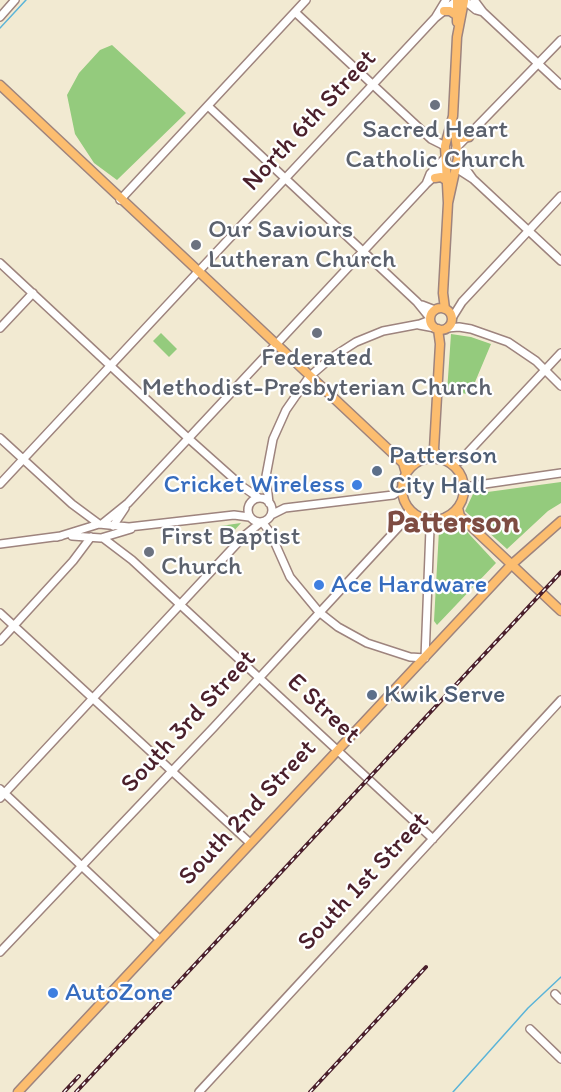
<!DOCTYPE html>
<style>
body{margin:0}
canvas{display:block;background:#f2ead2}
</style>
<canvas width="561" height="1092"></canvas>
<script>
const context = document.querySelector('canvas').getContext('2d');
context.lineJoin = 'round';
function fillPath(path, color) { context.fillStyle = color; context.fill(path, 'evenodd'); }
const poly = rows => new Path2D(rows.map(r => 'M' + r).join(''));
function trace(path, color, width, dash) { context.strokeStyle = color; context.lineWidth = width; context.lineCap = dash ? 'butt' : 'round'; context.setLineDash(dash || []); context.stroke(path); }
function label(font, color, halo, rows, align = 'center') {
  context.font = font + ' Itim,sans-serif'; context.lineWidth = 4.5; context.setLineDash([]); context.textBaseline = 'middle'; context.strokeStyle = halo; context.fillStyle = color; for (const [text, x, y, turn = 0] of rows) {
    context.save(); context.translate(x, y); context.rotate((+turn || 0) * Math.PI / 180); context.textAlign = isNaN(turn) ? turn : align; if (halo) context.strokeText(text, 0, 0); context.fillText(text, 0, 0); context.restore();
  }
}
fillPath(poly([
 [112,45,186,113,117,180,94,163,75,134,67,95,79,73,100,50],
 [161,333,177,349,169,357,153,341],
 [451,334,471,337,491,344,470,394,447,392],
 [561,482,561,503,548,511,507,549,465,511,473,494],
 [457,521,496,563,437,625,434,621,439,530],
 [241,523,223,543,222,542,219,535,220,526]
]), '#94cb7d');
trace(poly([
 [0,28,26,0],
 [453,1092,528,1008,561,977]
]), '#5bb4d8', 1.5);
const minor = poly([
 [474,0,483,12,561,85],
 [465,1,476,10,483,12],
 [295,12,431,139,445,146],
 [0,17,15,0],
 [435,18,446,0],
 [208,106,417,302,430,318],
 [456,148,561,40],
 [458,158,473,179,561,261],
 [456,168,473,179],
 [426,184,430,174,444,159],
 [120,200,306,0],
 [0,263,188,438,243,487,259,498],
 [422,305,435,310],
 [452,318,462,302,561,196],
 [419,325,435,328],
 [0,328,33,293],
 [447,328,459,327,471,329,508,342,536,361,561,386],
 [0,438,72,504,99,524],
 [451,464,460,461,561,353],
 [0,484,435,18,456,1],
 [463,491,471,486,561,473],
 '248 510a12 12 0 1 1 24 0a12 12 0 1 1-24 0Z',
 [269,503,266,476,273,439,286,410,309,377,331,358,356,342,383,331,420,324,430,320],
 [271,515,285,508,393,495,402,489],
 [262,522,270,532,290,577,319,612,338,627,367,643,410,657,425,658,430,529,424,519],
 [102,524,128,503,426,184,445,167],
 [113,526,125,508],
 [72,536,101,538,131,529],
 [57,537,99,524,129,527,234,515,249,517],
 [103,538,132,560,433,839],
 [0,544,61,536],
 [0,613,250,843],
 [0,641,73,561,91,537],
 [0,789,159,939],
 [0,798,244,536,260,523],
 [0,952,214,727,406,519,409,509],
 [555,994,561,1000],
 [530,1029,561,1059],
 [199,1092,561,700]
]);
const major = poly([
 [457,1,457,22],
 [444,11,450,11,456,15],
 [0,85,403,463,406,473],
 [455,135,461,138,469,137],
 [435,178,441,177,447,181],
 [448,203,445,146,453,116,457,37,464,1],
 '430 319a11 11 0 1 1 22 0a11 11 0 1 1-22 0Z',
 [445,309,443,293,448,203,458,158,454,125],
 '402 489a31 31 0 1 1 62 0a31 31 0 1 1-62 0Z',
 [437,459,434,449,440,344,438,329],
 [458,508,460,516,561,611],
 [18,1092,511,565,561,521]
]);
trace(minor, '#9e847e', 10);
trace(major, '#9e847e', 11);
trace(minor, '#fff', 7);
trace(major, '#fcbd6f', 8);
const rail = poly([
 [64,1092,79,1076],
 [76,1092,561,572],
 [310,1092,426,967]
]);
trace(rail, '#4a1f2b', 4);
trace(rail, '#fff', 1.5, [4.5]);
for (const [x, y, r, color] of [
 [435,105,6,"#6b7280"],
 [196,245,6,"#6b7280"],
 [317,333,6,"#6b7280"],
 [377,471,6,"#5c6f8a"],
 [357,485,6,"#3f7fe0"],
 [149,552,6,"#6b7280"],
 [319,585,6,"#3f7fe0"],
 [372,695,6,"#5c6f8a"],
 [53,993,6,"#3f7fe0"]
]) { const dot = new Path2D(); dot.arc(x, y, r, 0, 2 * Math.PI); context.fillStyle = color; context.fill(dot); trace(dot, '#fff', 2); }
label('26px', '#4a1f2b', '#fff', [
 ["North 6th Street",310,121,-47],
 ["E Street",323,709,43],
 ["South 3rd Street",189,722,-47],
 ["South 2nd Street",248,813,-47],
 ["South 1st Street",364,882,-47]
]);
label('26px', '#5b616d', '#fff', [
 ["Sacred Heart",435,130],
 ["Catholic Church",435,160],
 ["Our Saviours",208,230,"left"],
 ["Lutheran Church",208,260,"left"],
 ["Federated",317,358],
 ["Methodist-Presbyterian Church",317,388],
 ["First Baptist",161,537,"left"],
 ["Church",161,567,"left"]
]);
label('26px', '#4e5e75', '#fff', [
 ["Patterson",389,456],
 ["City Hall",389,486],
 ["Kwik Serve",384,695]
], 'left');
label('26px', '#366cbe', '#fff', [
 ["Cricket Wireless",345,485,"right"],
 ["Ace Hardware",331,585],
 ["AutoZone",65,993]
], 'left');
label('bold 32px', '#7e4c42', '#fff', [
 ["Patterson",453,524]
]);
</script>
